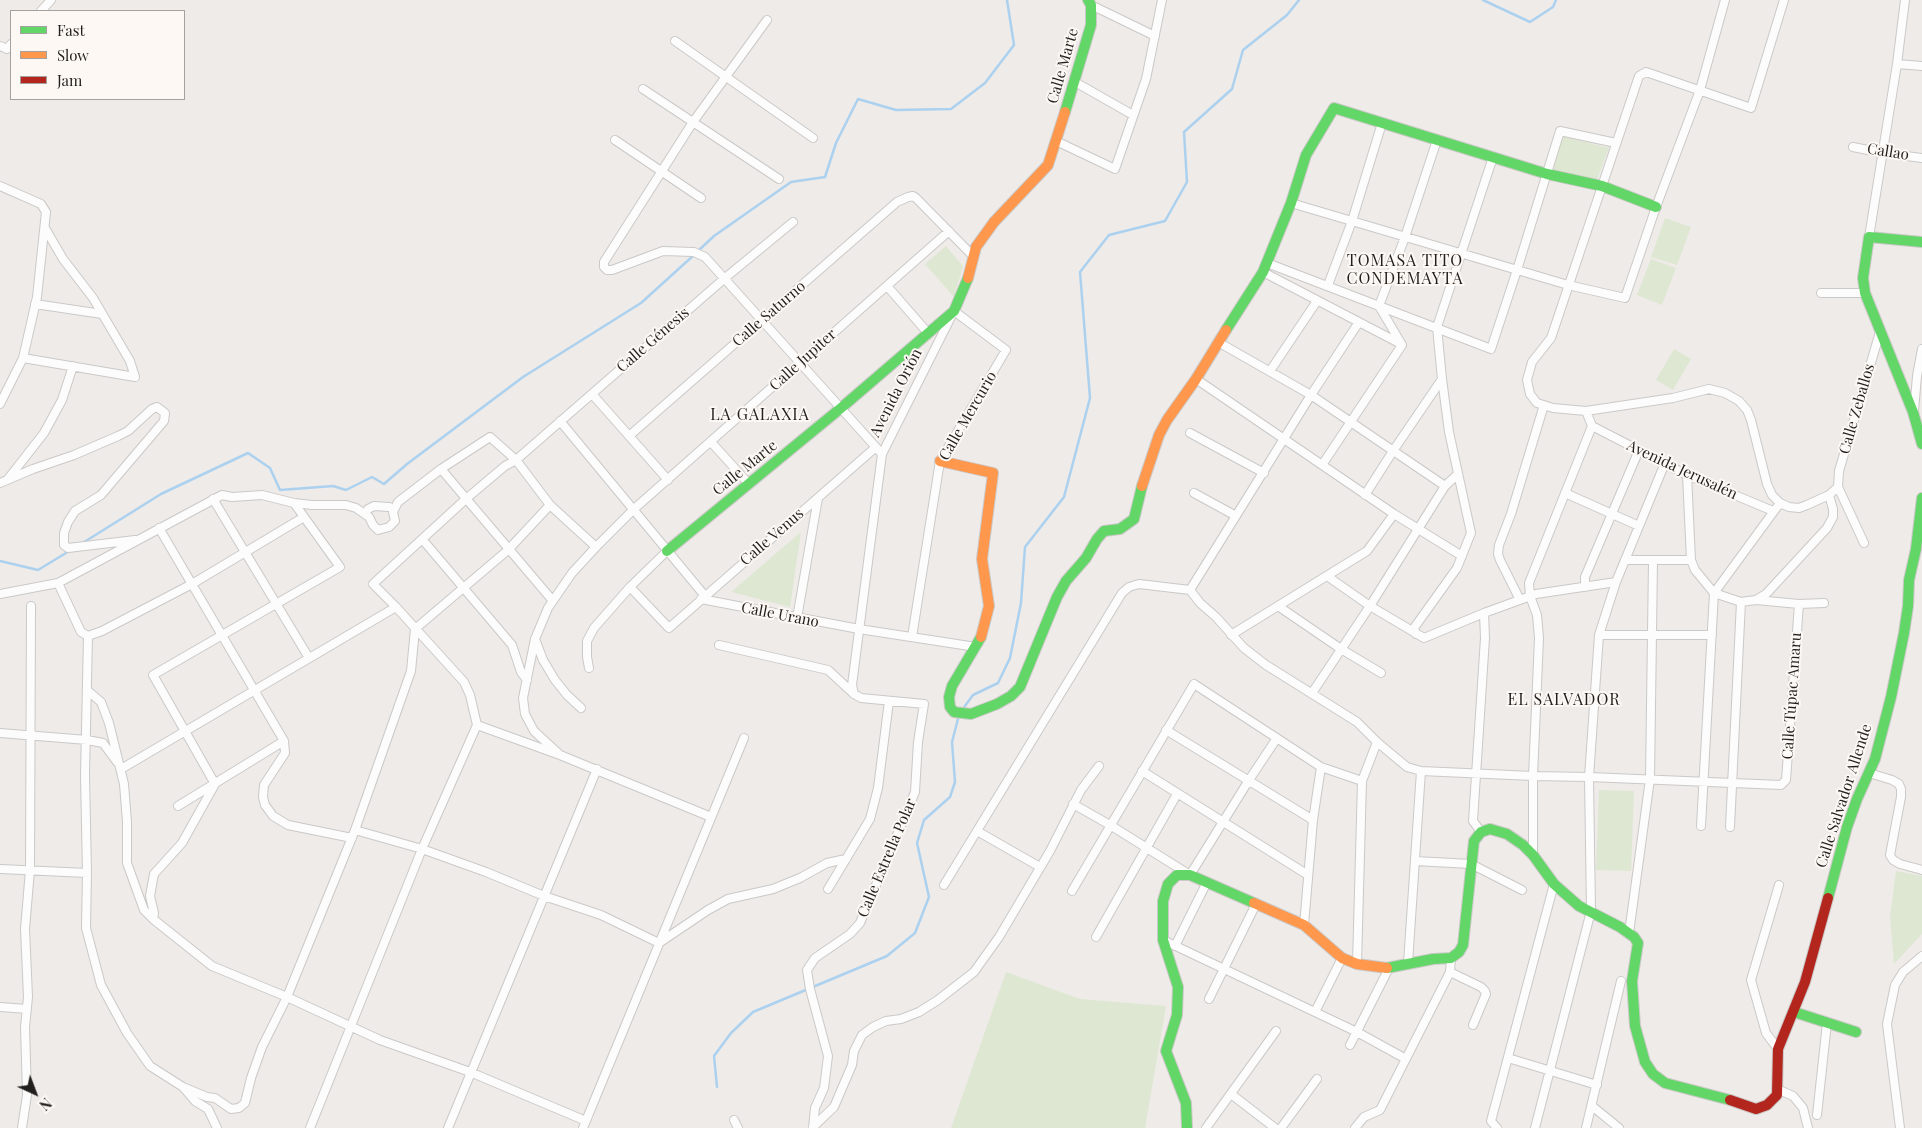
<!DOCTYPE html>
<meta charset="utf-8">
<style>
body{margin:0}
#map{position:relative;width:1922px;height:1128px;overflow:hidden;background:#eeebe9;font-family:"Playfair Display",serif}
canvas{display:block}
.legend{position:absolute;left:10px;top:10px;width:175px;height:90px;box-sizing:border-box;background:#fdf8f4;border:1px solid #a5a19e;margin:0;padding:6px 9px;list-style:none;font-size:15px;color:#211f1d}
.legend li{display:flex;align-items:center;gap:10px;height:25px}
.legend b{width:25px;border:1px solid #a5a19e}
.north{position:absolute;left:10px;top:1068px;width:50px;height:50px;-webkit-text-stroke:4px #fdf8f4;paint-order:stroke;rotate:137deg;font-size:14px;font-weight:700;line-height:20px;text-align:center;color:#211f1d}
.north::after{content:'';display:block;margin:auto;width:18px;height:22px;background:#211f1d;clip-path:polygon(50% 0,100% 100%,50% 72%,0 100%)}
</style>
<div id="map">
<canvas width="1922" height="1128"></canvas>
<ul class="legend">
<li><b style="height:6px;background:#63d668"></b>Fast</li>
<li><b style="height:6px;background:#ff974d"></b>Slow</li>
<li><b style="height:6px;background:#b3261e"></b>Jam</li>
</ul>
<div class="north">N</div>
</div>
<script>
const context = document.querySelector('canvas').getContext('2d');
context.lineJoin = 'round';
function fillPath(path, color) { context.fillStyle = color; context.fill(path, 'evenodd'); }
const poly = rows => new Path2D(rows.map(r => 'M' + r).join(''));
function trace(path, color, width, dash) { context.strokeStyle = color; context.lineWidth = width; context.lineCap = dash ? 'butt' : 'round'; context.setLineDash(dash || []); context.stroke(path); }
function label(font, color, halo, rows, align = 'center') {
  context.font = font + ' "Playfair Display",serif'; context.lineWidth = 4; context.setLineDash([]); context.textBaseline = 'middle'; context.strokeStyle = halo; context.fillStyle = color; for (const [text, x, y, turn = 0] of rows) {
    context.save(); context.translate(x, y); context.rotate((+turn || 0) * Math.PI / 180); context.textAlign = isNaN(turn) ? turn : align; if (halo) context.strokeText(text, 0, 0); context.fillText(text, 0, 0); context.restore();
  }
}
fillPath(poly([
 [1563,136,1609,148,1596,182,1551,171],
 [1665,218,1691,227,1677,265,1651,257],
 [946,246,963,266,954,297,925,264],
 [1651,259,1676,268,1662,305,1637,295],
 [1674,349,1691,359,1673,390,1656,380],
 [801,532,790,607,731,592],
 [1599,790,1634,791,1631,871,1596,870],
 [1896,871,1922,876,1922,934,1894,964,1890,917],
 [1006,972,1080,999,1166,1006,1145,1128,951,1128]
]), '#dee7d1');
trace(poly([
 [1483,0,1530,22,1553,7,1556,0],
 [698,251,714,236,791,182,825,177,836,143,858,99,896,110,951,109,985,83,1014,45,1007,0],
 [81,544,161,494,248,453,270,468,280,490,333,486,346,490,372,477,384,484,407,464,523,377,641,303,694,255],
 [0,561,38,570,66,553],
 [962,710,973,695,998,683,1010,658,1021,603,1025,547,1064,497,1090,398,1080,272,1109,235,1165,221,1187,182,1184,132,1232,89,1243,50,1287,15,1299,0],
 [717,1087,714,1056,731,1033,753,1012,887,956,915,933,929,897,917,843,924,820,950,797,955,782,952,742,959,715]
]), '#acd1ef', 2.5);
const street = poly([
 [1784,0,1751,108,1646,72,1639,76,1551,338,1532,362,1527,380,1530,394,1537,403,1553,408,1586,411,1673,398,1709,389,1725,393,1739,401,1747,410,1751,420,1767,484,1772,495,1780,503,1789,507,1799,508,1807,505,1829,495,1838,487],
 [1091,5,1155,36],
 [41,11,51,0],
 [767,20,693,122,604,262,604,267,607,270,612,270,663,251,694,252,705,257,882,454],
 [675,41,813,138],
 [0,46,7,49,11,44],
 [1897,64,1922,66],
 [1075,82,1133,115],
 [643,89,779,179],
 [615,140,701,198],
 [1056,141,1115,169,1146,79,1162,0],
 [1853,147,1883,153,1922,158],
 [0,186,41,204,46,212,37,297,23,358,0,404],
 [1291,203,1568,285,1625,298,1656,207,1700,90,1725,0],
 [1869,237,1897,64,1905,0],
 [1267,263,1491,349,1517,270,1560,131,1616,143],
 [1263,272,1401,344],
 [1328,285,1352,221,1382,123],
 [887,286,928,333],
 [1821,293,1865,293],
 [35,304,102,314],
 [1218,342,1311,395,1445,486],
 [23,358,135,377,130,361,93,298,63,259,45,228],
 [1270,371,1317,301],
 [1196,379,1394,514,1462,556],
 [592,394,668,480],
 [1914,411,1917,376,1922,349],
 [560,421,705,596],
 [1592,426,1687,475,1773,511],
 [1190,433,1264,473],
 [629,436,897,202,908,197,913,196,916,198,974,257],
 [711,442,749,484],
 [1322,465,1402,345,1379,306,1405,237,1437,140],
 [441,469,553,601],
 [1687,475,1691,560,1695,570,1714,593,1741,602,1756,600,1766,594,1827,528,1833,517,1833,509,1829,495],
 [8,479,44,433,62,400,73,366],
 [0,483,33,469,74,455,118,436,128,431,152,409,157,407,165,413,164,421,101,495,75,511,68,522,64,533,64,545,68,548,135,540],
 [1194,493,1236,516],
 [1565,493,1639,526],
 [1365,495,1393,451,1442,379],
 [213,499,309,658],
 [294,503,340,567,153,675,215,784,182,843,154,874,150,896,154,913,153,919,212,966,287,997,380,1040,470,1072,586,1121],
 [365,514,368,509,374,506,389,507],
 [159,528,284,741,285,753,264,785,263,797,265,805,273,816,288,825,352,838],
 [422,539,512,645,521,672,527,680],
 [1864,543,1838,487,1839,471,1880,332],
 [1625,560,1691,560],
 [1327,576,1370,606,1424,638,1484,613,1536,594,1616,582],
 [58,583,81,632,88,636,102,631,192,584,304,517],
 [630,587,669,628,876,447],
 [1585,587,1585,577,1639,450],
 [1190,590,1311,395,1359,322],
 [0,594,58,583,222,495,232,497,262,495,294,503,312,505,346,505,356,508,369,517,373,525,378,530,389,527,395,521,393,512,398,502,441,469,490,437,516,460,550,505,596,547],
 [701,599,859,629,976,647],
 [1520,600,1500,560,1498,554,1499,545,1511,514,1544,405],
 [1756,600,1799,604,1824,603],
 [1278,606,1341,649,1381,673],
 [797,618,818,498],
 [1416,634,1414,628,1457,568,1471,533,1449,432,1442,379,1437,327,1493,157],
 [1231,635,1367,551,1394,514],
 [1599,635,1712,635],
 [88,636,85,775,87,873,86,928,101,985,127,1033,150,1066,183,1087,207,1097,215,1098,231,1109,239,1108,245,1103,251,1078,262,1047,287,997,355,830,411,671,415,629,508,550,550,505],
 [535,639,543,660,555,680,567,695,581,708],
 [719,645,828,670,854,694,861,698,924,704,918,742,915,792,865,911,860,923,850,934,815,958,807,970,810,989,828,1056,824,1088,815,1108,813,1128],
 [589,668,587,657,587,641,594,628,630,587,667,551],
 [88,691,101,702,109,723,124,784,127,822,127,863,144,910,153,919],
 [1312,693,1370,606,1445,486,1458,474],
 [854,694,852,685,882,454,954,311,1006,350,940,461,912,637],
 [477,725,560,755,711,817],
 [1166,730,1313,820],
 [0,733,87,740,103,743,117,762],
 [560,755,534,731,525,714,523,698,535,639,548,608,572,573,596,547,634,509,949,231],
 [121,769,396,607],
 [1142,771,1308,875],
 [1869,773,1892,780,1899,784,1901,789,1901,797,1890,855,1893,860,1900,864,1922,870],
 [1073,804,1110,825,1190,875,1249,780,1277,738],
 [178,806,284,741],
 [1701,826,1714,593,1780,503],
 [1730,827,1741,602],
 [355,830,422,849,486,872,544,896,601,915,659,943,708,910,728,899,773,889,800,878,827,863,846,859],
 [977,831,1040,867],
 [1481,832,1473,821,1485,638,1484,613],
 [1533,855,1533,776,1539,638,1537,615,1530,596,1529,583,1592,426,1586,411],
 [1415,861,1471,864,1522,890],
 [0,869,87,873],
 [944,885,1122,593,1129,587,1139,584,1190,590,1200,603,1216,617,1244,648,1266,665,1357,722,1377,742,1407,767,1421,771,1533,776,1589,777,1781,785,1786,780,1799,604],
 [828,889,870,819,878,788,889,701],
 [1072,891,1194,684,1321,767,1362,781],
 [1304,925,1313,820,1321,767],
 [1629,933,1650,779,1653,561],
 [1096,937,1177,794],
 [1163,940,1357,1032,1406,1059],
 [1175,946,1207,882],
 [1408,963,1421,771],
 [1357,964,1362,781,1377,742],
 [1450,972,1481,987,1485,991,1486,994,1473,1025],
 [1209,999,1256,904],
 [0,1007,27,1009],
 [1315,1012,1342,958],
 [1350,1045,1389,968],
 [1778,1049,1766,1033,1751,980,1779,885],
 [1508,1058,1597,1085],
 [183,1087,195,1101,208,1109,217,1128],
 [1777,1089,1793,1096,1803,1108,1808,1128],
 [1231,1094,1275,1128],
 [1592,1106,1619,1128],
 [1817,1115,1827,1023],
 [734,1120,738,1128],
 [813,1127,834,1107,852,1065,854,1051,862,1035,873,1027,886,1021,901,1019,919,1012,938,1000,974,972,999,937,1050,851,1081,790,1099,766],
 [22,1128,27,1095,25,1027,28,997,25,929,30,870,31,606],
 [310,1128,422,849,477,725,470,695,464,682,396,607,373,584,467,498,505,466,516,460,725,278,793,222],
 [448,1128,597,769],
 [583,1128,744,738],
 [1206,1128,1276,1031],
 [1281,1128,1317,1079],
 [1355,1128,1364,1117,1380,1110,1450,972,1451,958],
 [1497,1128,1491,1121,1554,884],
 [1535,1128,1591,911,1589,777,1599,635,1616,582,1665,463],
 [1586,1128,1621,981],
 [1900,1128,1887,1024,1895,985,1903,972,1922,956]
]);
const fast = poly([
 [1065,112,1091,25,1091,5,1088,0],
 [1922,242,1869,237,1863,278,1865,293,1913,412,1922,444],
 [1226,330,1263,272,1291,203,1306,155,1334,108,1547,174,1602,186,1656,207],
 [667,551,841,408,954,311,968,278],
 [981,637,952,686,949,697,950,707,954,712,971,714,997,704,1011,696,1020,687,1057,597,1066,581,1086,558,1097,539,1104,531,1120,529,1134,519,1142,486],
 [1828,898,1847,827,1857,799,1875,759,1891,697,1904,633,1908,606,1909,580,1916,549,1922,498],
 [1387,968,1433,959,1451,958,1459,952,1463,945,1474,841,1481,832,1490,829,1507,834,1523,845,1533,855,1554,884,1579,906,1620,927,1634,937,1638,943,1632,981,1635,1026,1645,1062,1653,1074,1665,1083,1730,1100],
 [1794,1012,1856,1032],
 [1187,1128,1186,1103,1166,1051,1177,1015,1178,987,1163,940,1163,901,1168,884,1177,875,1190,875,1254,903]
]);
const slow = poly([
 [968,278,976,247,994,222,1048,165,1065,112],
 [940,461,993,473,982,559,989,606,981,637],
 [1142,486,1159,435,1167,420,1196,379,1226,330],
 [1254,903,1304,925,1342,958,1357,964,1387,968]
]);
const jam = poly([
 [1730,1100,1756,1109,1767,1105,1777,1095,1778,1049,1805,982,1828,898]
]);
trace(street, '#cbc9c7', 10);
trace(fast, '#cbc9c7', 12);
trace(slow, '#cbc9c7', 12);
trace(jam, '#cbc9c7', 12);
trace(street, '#fcfcfc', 8);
trace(fast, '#63d668', 10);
trace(slow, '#ff974d', 10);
trace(jam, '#b3261e', 10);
label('15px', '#211f1d', '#fdf8f4', [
 ["Calle Marte",1063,66,-74],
 ["Callao",1888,152,9],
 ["Calle Saturno",769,314,-41],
 ["Calle Génesis",653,340,-41],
 ["Calle Jupiter",803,360,-42],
 ["Avenida Orión",896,393,-63],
 ["Calle Zeballos",1857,409,-74],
 ["Calle Mercurio",968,416,-60],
 ["Calle Marte",745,468,-39],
 ["Avenida Jerusalén",1682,470,25],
 ["Calle Venus",772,537,-41],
 ["Calle Urano",780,615,11],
 ["Calle Túpac Amaru",1792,696,-86],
 ["Calle Salvador Allende",1844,796,-72],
 ["Calle Estrella Polar",887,858,-67]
]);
context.letterSpacing = '1px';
label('16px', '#211f1d', '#fdf8f4', [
 ["TOMASA TITO",1405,261],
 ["CONDEMAYTA",1405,279],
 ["LA GALAXIA",760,415],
 ["EL SALVADOR",1564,700]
]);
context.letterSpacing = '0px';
</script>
